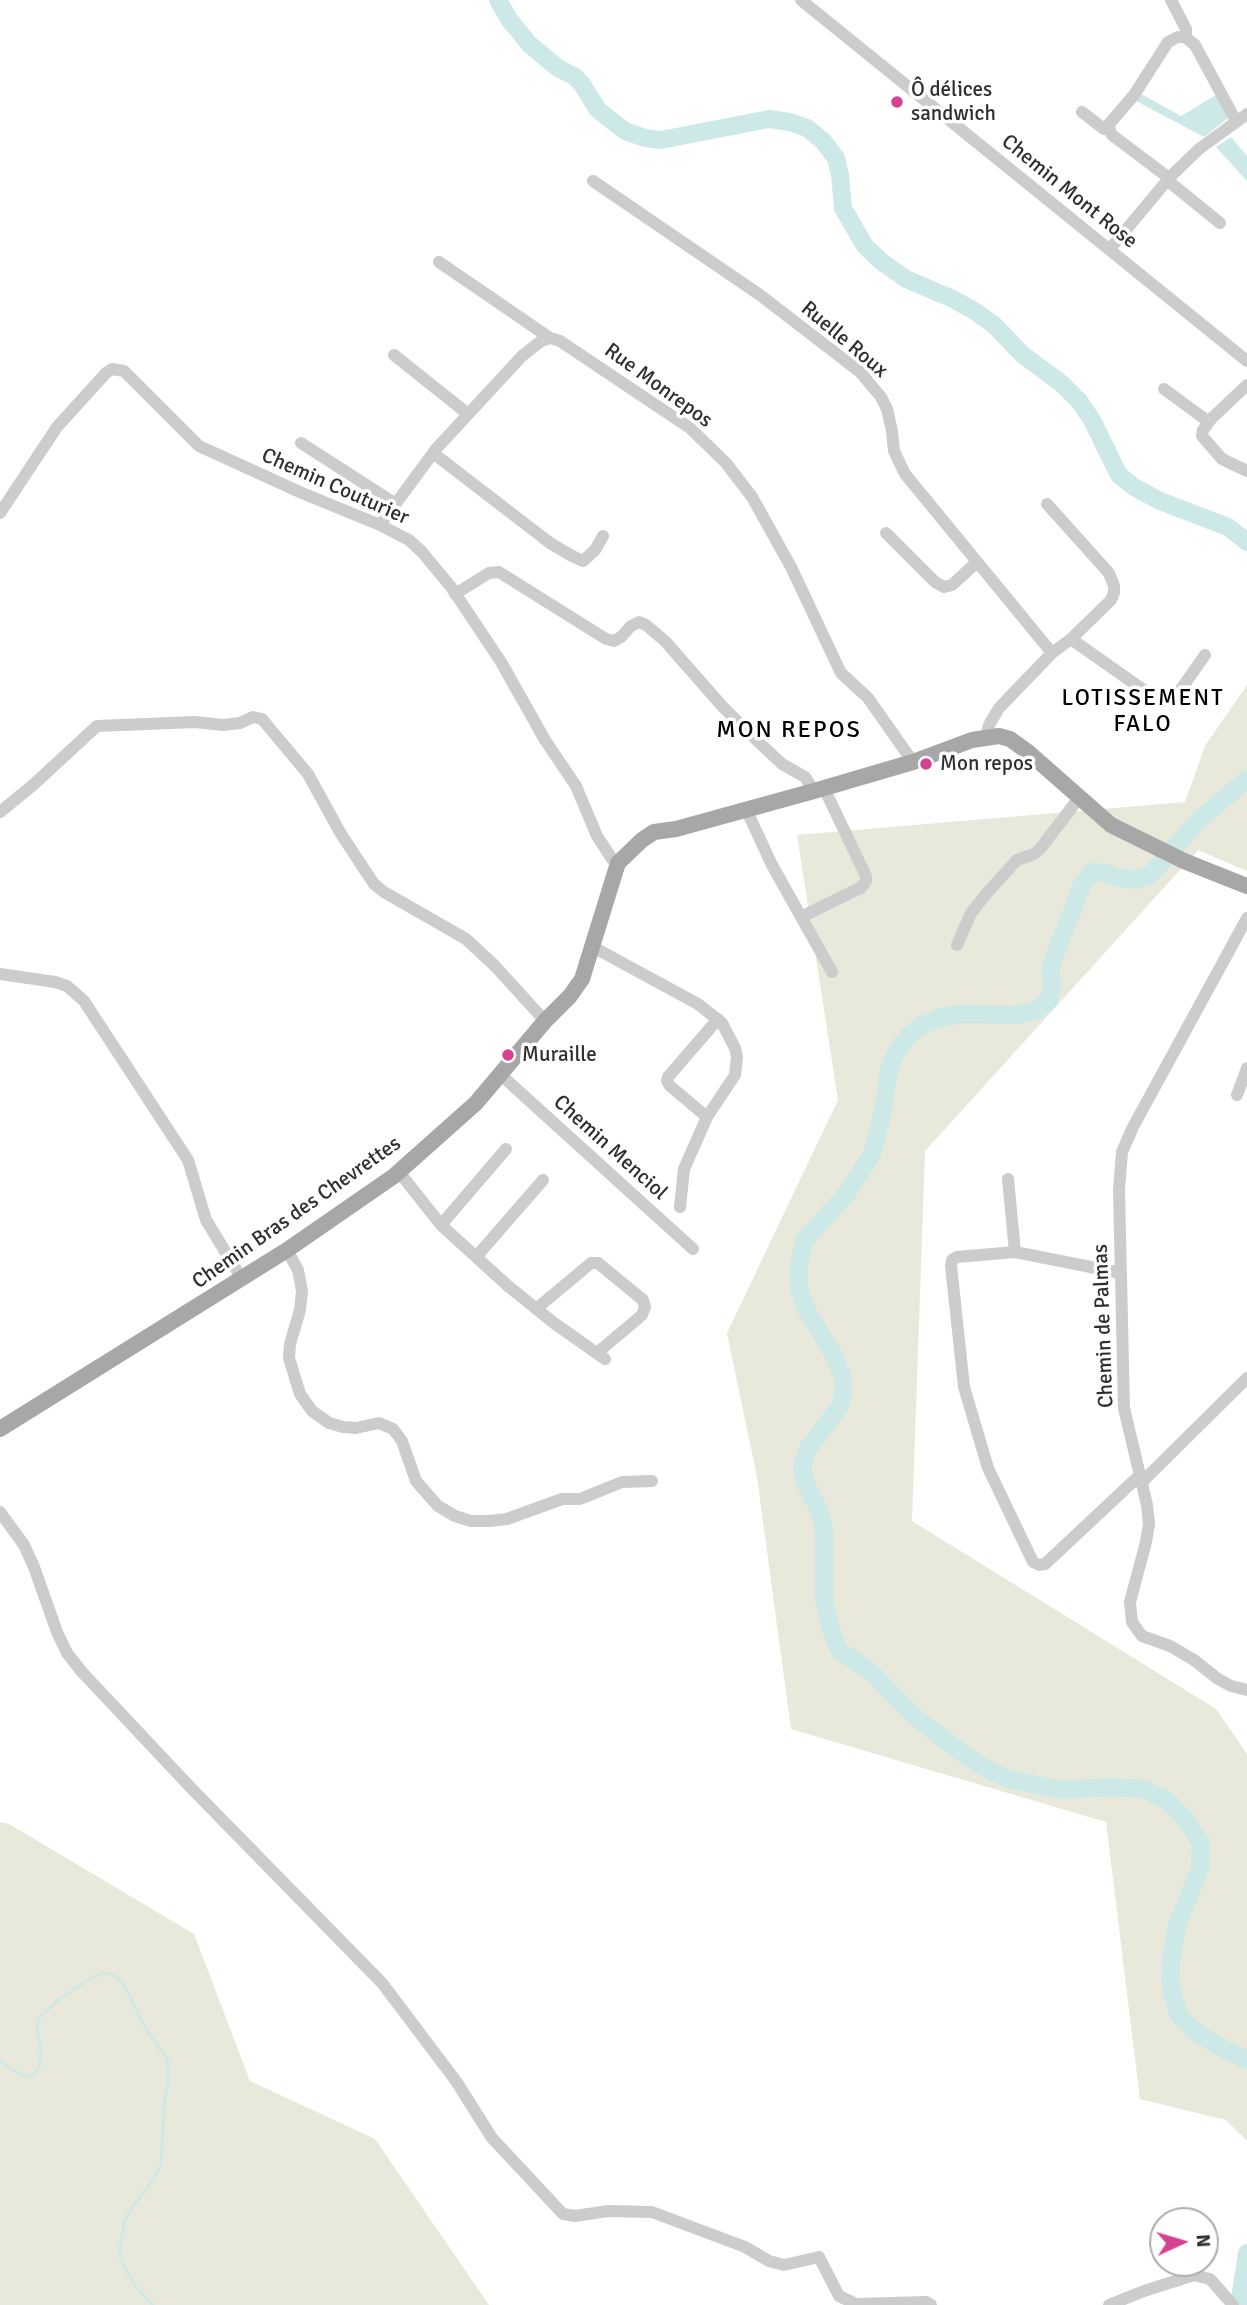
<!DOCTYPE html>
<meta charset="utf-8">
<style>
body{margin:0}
#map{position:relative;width:1247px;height:2305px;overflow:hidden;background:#fff;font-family:Signika,sans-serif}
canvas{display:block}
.north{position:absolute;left:1149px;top:2207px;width:70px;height:70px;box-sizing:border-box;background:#fff;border:2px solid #acacac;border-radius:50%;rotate:86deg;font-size:19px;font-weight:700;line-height:28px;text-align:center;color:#2f2f2f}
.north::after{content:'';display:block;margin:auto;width:24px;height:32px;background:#d54290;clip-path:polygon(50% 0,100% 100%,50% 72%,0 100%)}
</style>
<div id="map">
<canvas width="1247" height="2305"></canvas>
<div class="north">N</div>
</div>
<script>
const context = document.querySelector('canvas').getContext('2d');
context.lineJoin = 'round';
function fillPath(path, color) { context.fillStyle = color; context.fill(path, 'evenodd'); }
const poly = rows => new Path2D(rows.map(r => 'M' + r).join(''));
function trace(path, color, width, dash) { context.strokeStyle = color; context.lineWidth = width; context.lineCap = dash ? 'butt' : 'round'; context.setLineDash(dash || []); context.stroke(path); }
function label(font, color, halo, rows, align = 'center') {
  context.font = font + ' Signika,sans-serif'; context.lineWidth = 7; context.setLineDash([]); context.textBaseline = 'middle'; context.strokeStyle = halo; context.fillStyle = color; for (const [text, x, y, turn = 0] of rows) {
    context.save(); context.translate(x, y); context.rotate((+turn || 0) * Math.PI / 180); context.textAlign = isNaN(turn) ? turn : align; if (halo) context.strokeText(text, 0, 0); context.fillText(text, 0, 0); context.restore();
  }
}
fillPath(poly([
 [1247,685,1247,871,1198,850,925,1151,912,1521,1216,1709,1247,1754,1247,2141,1226,2120,1140,2099,1106,1822,791,1729,757,1477,727,1333,838,1100,797,835,1185,802,1205,746],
 [0,1822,9,1824,194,1934,250,2081,375,2139,489,2305,0,2305]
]), '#e8e8db');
fillPath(poly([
 [1141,94,1181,116,1216,95,1228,116,1227,119,1204,137,1136,101],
 [1231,137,1247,156,1247,181,1216,147]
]), '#cce9e7');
trace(poly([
 [0,2061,21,2075,32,2077,40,2067,41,2046,37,2031,38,2020,44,2013,61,1998,90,1979,103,1973,112,1974,123,1983,145,2028,167,2058,169,2073,164,2107,161,2164,154,2179,131,2209,124,2223,119,2256,135,2286,153,2305]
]), '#cce9e7', 2.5);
trace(poly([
 [498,0,509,19,529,44,558,68,574,76,582,84,598,110,625,131,645,138,661,140,769,119,790,122,807,128,823,141,836,158,840,175,843,208,865,246,882,262,906,279,953,299,976,312,994,325,1023,355,1061,383,1079,401,1092,420,1119,475,1134,487,1160,501,1228,527,1247,542],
 [1247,779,1198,821,1151,874,1136,880,1120,878,1105,873,1092,872,1082,885,1054,957,1050,971,1052,985,1049,1000,1037,1010,1017,1015,963,1014,942,1017,922,1025,909,1035,897,1051,889,1070,883,1111,872,1154,848,1192,804,1241,799,1265,799,1288,805,1307,834,1356,843,1378,843,1393,840,1406,809,1447,802,1465,804,1479,822,1518,824,1533,824,1601,833,1637,840,1651,869,1670,915,1717,966,1756,985,1768,1011,1780,1064,1790,1108,1787,1143,1789,1168,1801,1187,1821,1201,1843,1200,1870,1177,1925,1170,1966,1172,1994,1180,2017,1196,2032,1222,2048,1247,2060],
 [1239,2305,1247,2253]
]), '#cce9e7', 18);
trace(poly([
 [801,0,1247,361],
 [1171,0,1186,29,1186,38],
 [1082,112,1104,129,1109,129,1112,135,1169,178],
 [1109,129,1110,123,1134,95,1168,42,1178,37,1185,37,1195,45,1236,121],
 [1167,180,1220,223],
 [593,181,760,295,860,372,881,397,887,409,892,431,894,451,905,474,1052,653],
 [1110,249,1170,177,1199,149,1247,114],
 [439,262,550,338],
 [394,355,468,414],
 [1247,385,1212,418,1203,430,1202,436,1222,459,1247,471],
 [1164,389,1209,422],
 [301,443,396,504],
 [433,453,550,543,572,556,583,561,595,550,603,536],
 [0,513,57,427,106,373,112,369,124,371,199,446,302,493,380,525,409,540,422,552,451,587,501,662,545,740,576,786,597,836,612,859,618,863],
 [380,525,436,449,522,356,541,341,550,338,560,341,690,428,726,463,752,497,791,567,841,673,868,698,913,762],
 [886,533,935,582,944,587,952,585,977,562],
 [455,594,489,573,499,572,606,639,614,641,621,637,631,626,639,622,646,625,665,641,722,706,748,732,782,764,805,777,814,791],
 [1071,639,1155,698,1168,700,1179,692,1205,655],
 [986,737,989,725,999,708,1052,653,1071,639,1111,600,1114,593,1114,586,1109,573,1047,504],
 [746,809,772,865,832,972],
 [0,812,33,785,97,726,195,722,223,725,240,723,253,717,262,719,308,774,341,834,374,884,384,892,466,939,495,966,545,1021],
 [801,917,862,887,866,881,866,876,824,788],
 [1247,918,1133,1127,1122,1152,1119,1190,1124,1408,1147,1505,1149,1524,1146,1542,1130,1602,1132,1622,1142,1636,1170,1646,1194,1660,1218,1679,1231,1686,1247,1690],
 [957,945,971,913,987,893,1017,860,1034,854,1040,849,1079,798],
 [593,947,698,1004,722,1023,735,1048,737,1057,735,1075,707,1117,684,1169,680,1207],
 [0,974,55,982,67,986,84,1001,188,1160,206,1220,242,1279],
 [501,1075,693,1249],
 [1237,1095,1247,1068],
 [707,1117,670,1086,667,1081,668,1077,718,1019],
 [399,1172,441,1225,508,1286,554,1323,605,1359],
 [1008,1179,1015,1252],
 [441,1225,506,1149],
 [287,1250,298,1270,302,1291,300,1310,290,1344,289,1358,300,1394,312,1411,329,1423,343,1427,356,1428,379,1423,393,1429,402,1441,416,1481,438,1506,455,1516,471,1521,489,1521,507,1519,562,1499,580,1499,622,1482,652,1481],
 [476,1257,543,1180],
 [1121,1273,1015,1252,957,1257,952,1260,951,1266,964,1387,988,1468,1033,1562,1039,1565,1045,1564,1139,1476],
 [536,1309,591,1263,598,1263,643,1300,645,1307,642,1315,597,1353],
 [1141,1483,1247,1378],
 [0,1512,24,1545,34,1567,57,1632,67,1653,82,1672,192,1789,382,1983,456,2081,492,2138,563,2214,575,2216,608,2211,652,2212,745,2247,769,2261,784,2265,819,2257,839,2296,856,2304,926,2302,931,2305],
 [1109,2305,1144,2291,1194,2275,1210,2279,1233,2305]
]), '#ccc', 12);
trace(poly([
 [0,1429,287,1250,394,1176,476,1103,545,1021,570,996,582,979,618,863,642,840,654,832,676,829,814,791,913,762,972,740,999,736,1010,739,1028,752,1111,825,1184,861,1247,886]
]), '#a7a7a7', 16);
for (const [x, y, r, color] of [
 [897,102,7,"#d54290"],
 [926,764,7,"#d54290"],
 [508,1055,7,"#d54290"]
]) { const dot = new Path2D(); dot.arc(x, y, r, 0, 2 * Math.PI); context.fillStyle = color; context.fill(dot); trace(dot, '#fff', 2.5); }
label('21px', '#2f2f2f', '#fff', [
 ["Ô délices",911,90],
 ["sandwich",911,114],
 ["Mon repos",940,764],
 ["Muraille",522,1055]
], 'left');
label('21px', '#2f2f2f', '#fff', [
 ["Chemin Mont Rose",1069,192,39],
 ["Ruelle Roux",844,340,40],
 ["Rue Monrepos",658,386,36],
 ["Chemin Couturier",335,487,24],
 ["Chemin Menciol",610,1148,42],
 ["Chemin Bras des Chevrettes",297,1213,-35],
 ["Chemin de Palmas",1104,1326,-92]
]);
context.letterSpacing = '2px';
label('23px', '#000', '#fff', [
 ["LOTISSEMENT",1143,699],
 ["FALO",1143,725]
]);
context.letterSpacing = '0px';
context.letterSpacing = '2px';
label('24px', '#000', '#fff', [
 ["MON REPOS",789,731]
]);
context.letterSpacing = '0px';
</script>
